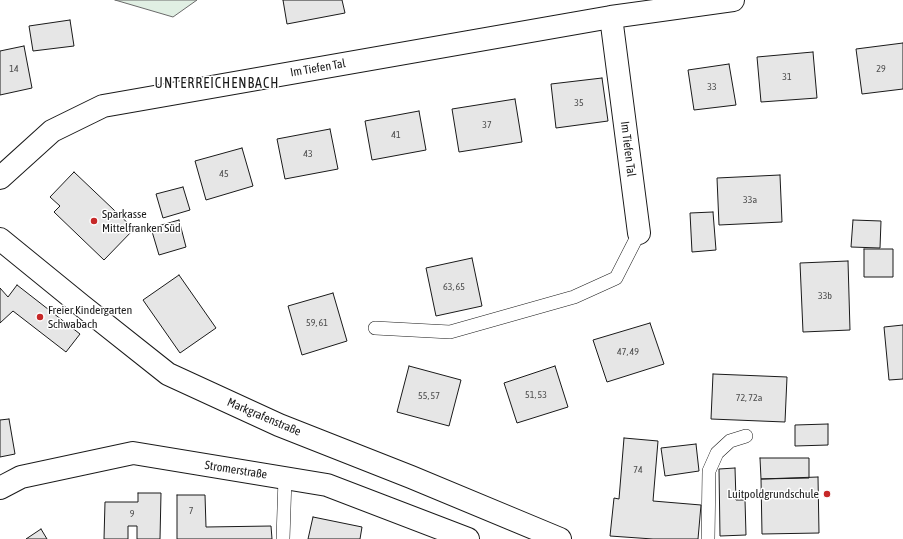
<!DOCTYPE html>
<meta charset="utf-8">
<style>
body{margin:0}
canvas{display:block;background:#fff}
</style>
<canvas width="903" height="539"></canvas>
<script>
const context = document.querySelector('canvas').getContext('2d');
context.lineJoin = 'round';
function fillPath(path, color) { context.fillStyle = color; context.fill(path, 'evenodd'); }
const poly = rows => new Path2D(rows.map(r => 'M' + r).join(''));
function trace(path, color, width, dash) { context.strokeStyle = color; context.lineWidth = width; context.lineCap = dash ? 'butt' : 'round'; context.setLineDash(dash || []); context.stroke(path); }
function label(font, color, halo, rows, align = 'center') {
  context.font = font + ' "Asap Condensed",sans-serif'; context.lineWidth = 3; context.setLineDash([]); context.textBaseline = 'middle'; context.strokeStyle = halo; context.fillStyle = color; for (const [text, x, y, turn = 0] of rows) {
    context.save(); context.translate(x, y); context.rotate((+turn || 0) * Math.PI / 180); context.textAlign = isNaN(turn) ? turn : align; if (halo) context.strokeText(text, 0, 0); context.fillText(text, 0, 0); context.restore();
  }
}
const green = poly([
 [115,0,197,0,173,17,115,0]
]);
fillPath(green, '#e0efe3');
trace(green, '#6a6a6a', 1);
const building = poly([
 [283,0,342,0,345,13,287,24,283,0],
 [70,20,74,46,33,51,29,26,70,20],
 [903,43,903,89,862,94,856,49,903,43],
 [24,46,32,88,0,95,0,51,24,46],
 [813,52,817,98,761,102,757,57,813,52],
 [729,64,736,105,694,110,688,70,729,64],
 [602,78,608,121,556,128,551,84,602,78],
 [515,99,522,142,459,152,452,109,515,99],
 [419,111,426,150,372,160,365,121,419,111],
 [330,129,338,169,285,179,277,139,330,129],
 [242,148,253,186,206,200,195,161,242,148],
 [74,172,134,229,104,260,54,212,60,206,50,197,74,172],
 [780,175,782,222,719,225,717,178,780,175],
 [183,187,190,210,163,218,156,194,183,187],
 [713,212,716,250,692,252,690,213,713,212],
 [179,220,186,247,159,255,151,228,179,220],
 [853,220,881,221,880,248,851,247,853,220],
 [864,249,893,249,893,277,864,277,864,249],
 [472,258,482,306,436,316,426,268,472,258],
 [848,261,850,330,803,332,800,263,848,261],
 [179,275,216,328,180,353,143,300,179,275],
 [17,285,80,334,66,352,13,311,0,323,0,288,8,297,17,285],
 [333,293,347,341,302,355,288,306,333,293],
 [650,323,664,364,607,382,593,340,650,323],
 [903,325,903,379,889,380,884,327,903,325],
 [409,366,461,380,449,426,397,412,409,366],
 [555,366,568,407,517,423,504,383,555,366],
 [713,374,787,377,785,422,711,419,713,374],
 [9,419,15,454,0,457,0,420,9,419],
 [828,424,828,445,795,446,795,425,828,424],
 [624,438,658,441,653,501,701,505,698,539,653,539,610,536,614,498,619,499,624,438],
 [696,444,699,471,665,476,661,448,696,444],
 [760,458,809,458,809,478,761,479,760,458],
 [735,468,736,500,745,500,746,535,720,536,719,469,735,468],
 [818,477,819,533,762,534,761,479,818,477],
 [138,493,161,493,160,539,137,539,137,526,128,526,128,539,104,539,105,502,138,502,138,493],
 [177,495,205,495,206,527,271,526,272,539,177,539,177,495],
 [313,517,362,527,360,539,308,539,313,517],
 [41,529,47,539,26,539,41,529]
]);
fillPath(building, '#e6e6e6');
trace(building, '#1a1a1a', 1);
const service = poly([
 [375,328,450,332,574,297,616,278,639,233],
 [283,539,285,478],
 [708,539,709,471,717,453,730,441,746,436]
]);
const minor = poly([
 [611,17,639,233],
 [0,178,52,131,103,106,611,17,733,0],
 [0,488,21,477,133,453,327,485,468,539]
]);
const secondary = poly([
 [0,239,81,305,168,374,279,425,411,477,560,539]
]);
trace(service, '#1a1a1a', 14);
trace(minor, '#1a1a1a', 24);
trace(secondary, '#1a1a1a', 24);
trace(service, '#fff', 13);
trace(minor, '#fff', 22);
trace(secondary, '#fff', 22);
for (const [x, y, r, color] of [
 [94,221,4,"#c62828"],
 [40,317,4,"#c62828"],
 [827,494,4,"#c62828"]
]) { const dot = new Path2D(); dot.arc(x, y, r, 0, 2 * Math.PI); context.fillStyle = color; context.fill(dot); trace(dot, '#fff', 1.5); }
label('10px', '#4d4d4d', null, [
 ["14",14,69],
 ["29",881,69],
 ["31",787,77],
 ["33",712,87],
 ["35",579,103],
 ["37",487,125],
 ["41",396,135],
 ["43",308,154],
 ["45",224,174],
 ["33a",750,200],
 ["63, 65",454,287],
 ["33b",825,296],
 ["59, 61",317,323],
 ["47, 49",628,352],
 ["51, 53",536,395],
 ["55, 57",429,396],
 ["72, 72a",749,398],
 ["74",638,470],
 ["7",191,511],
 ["9",132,514]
]);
label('12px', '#1a1a1a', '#fff', [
 ["Im Tiefen Tal",318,68,-10],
 ["Im Tiefen Tal",628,149,83],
 ["Markgrafenstraße",264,417,23],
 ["Stromerstraße",236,470,9]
]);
label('12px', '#1a1a1a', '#fff', [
 ["Sparkasse",102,214],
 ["Mittelfranken Süd",102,228],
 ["Freier Kindergarten",48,310],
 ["Schwabach",48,324],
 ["Luitpoldgrundschule",819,494,"right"]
], 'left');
context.letterSpacing = '1px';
label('14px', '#1a1a1a', '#fff', [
 ["UNTERREICHENBACH",217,84]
]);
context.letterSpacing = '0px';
</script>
